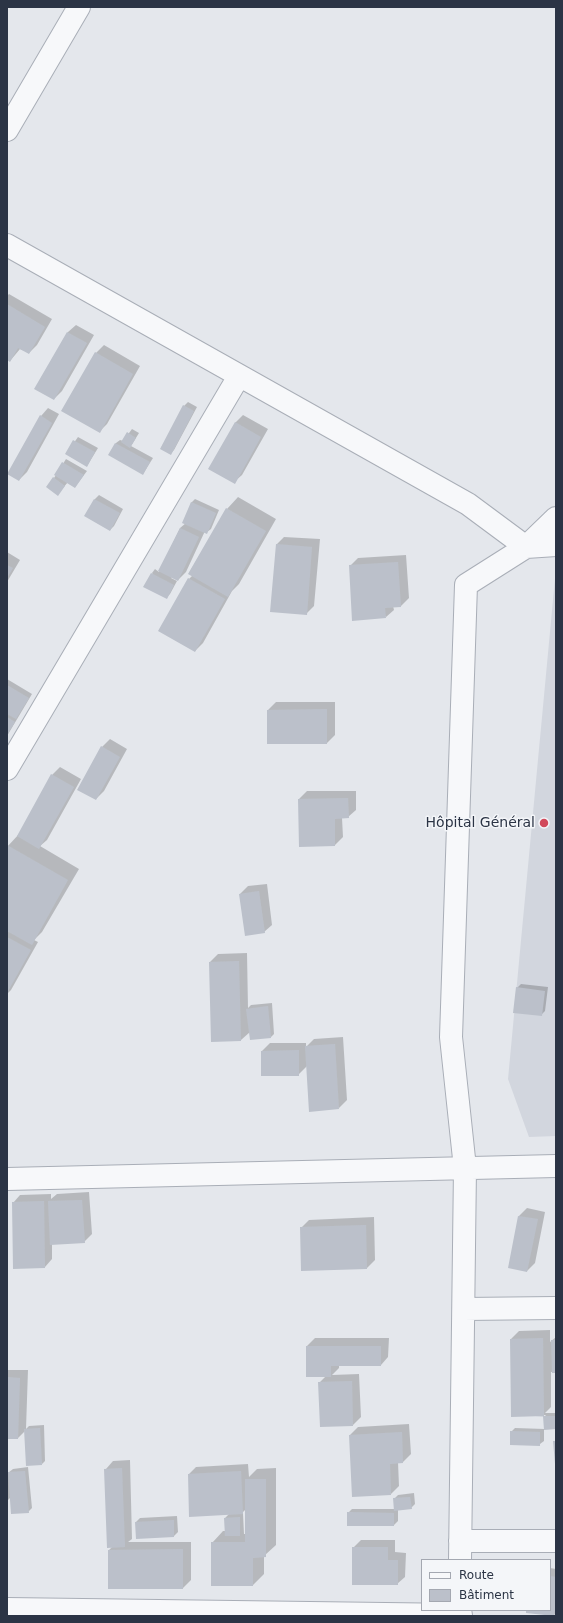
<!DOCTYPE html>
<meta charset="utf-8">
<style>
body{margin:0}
#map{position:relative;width:563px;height:1623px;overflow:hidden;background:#e4e7ec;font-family:"DejaVu Sans",sans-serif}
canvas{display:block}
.frame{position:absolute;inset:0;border:8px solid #2b3445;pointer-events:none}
.legend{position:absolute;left:421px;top:1559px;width:130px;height:52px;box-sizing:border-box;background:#f4f6f9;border:1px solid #a4a8b1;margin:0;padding:5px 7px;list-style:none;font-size:12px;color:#2b3445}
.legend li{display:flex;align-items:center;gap:8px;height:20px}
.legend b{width:20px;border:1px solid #a4a8b1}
</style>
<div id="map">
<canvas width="563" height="1623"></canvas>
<div class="frame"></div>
<ul class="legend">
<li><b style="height:5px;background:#f7f8fa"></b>Route</li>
<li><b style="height:11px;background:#bbc0ca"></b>Bâtiment</li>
</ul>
</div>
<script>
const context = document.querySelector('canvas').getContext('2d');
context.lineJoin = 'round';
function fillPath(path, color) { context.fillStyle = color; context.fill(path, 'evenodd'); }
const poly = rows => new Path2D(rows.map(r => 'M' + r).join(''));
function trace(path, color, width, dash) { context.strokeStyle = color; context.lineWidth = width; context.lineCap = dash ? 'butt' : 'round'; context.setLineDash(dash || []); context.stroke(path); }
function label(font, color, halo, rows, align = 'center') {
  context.font = font + ' "DejaVu Sans",sans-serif'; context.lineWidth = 3; context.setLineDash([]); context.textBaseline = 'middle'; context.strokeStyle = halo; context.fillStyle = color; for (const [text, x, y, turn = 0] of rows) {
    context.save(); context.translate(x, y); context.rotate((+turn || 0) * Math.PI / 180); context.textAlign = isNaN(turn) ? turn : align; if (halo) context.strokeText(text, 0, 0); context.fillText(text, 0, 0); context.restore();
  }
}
fillPath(poly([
 [556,568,556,1136,529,1137,508,1079]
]), '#d2d6de');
fillPath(poly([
 [9,294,52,319,37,345,29,353,20,349,10,361,7,359,7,296],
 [76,325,94,335,62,391,54,399,68,332],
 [104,345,140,366,107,424,99,432,96,353],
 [188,402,197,407,174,450,170,454,161,448,184,406],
 [48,408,59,414,27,472,19,480,41,416],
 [243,415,268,429,242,475,234,482,235,423],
 [132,429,139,433,131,446,153,458,143,474,110,455,116,443,120,440,123,441],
 [78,437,98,448,87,466,66,454],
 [66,459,87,471,75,487,68,482,58,494,54,478],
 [99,495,123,509,114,526,110,530,86,516,95,499],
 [238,497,276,519,239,584,232,591,203,643,195,651,189,579,193,575,189,573,227,509],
 [195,499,219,510,211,529,207,532,205,531,186,572,178,580,172,577,171,578,177,581,170,594,166,598,152,573,155,569,159,572,180,528,186,523,191,503],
 [284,537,320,539,314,606,306,614,277,544],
 [7,552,20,560,7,582],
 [406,555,409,598,401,606,393,606,394,610,386,617,350,566,358,558],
 [7,679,32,694,7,736],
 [276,702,335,702,335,735,327,743,268,710],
 [110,739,127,749,104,791,96,799,102,747],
 [60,767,81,779,47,840,40,846,79,869,42,932,34,940,38,942,11,990,7,994,7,932,9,931,7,930,7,847,19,834,52,775],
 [307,791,356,791,356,810,348,817,342,818,343,837,335,845,299,799],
 [267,884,272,925,264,932,240,894,248,886],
 [247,953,248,1008,251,1005,272,1003,274,1034,271,1037,250,1032,241,1040,212,1041,210,962,218,954],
 [521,984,548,987,545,1011,541,1015,517,988],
 [343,1037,347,1100,339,1108,307,1066,298,1075,262,1075,262,1051,270,1043,306,1043,306,1047,314,1039],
 [89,1192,92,1234,84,1242,52,1244,52,1259,45,1267,13,1203,20,1195,51,1194,51,1199,57,1194],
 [527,1208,545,1212,535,1263,527,1271,509,1267,519,1216],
 [374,1217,375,1260,367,1268,302,1270,301,1228,309,1220],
 [550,1330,550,1342,556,1337,556,1372,551,1372,551,1407,545,1413,556,1413,556,1428,544,1429,544,1441,540,1444,511,1432,515,1428,545,1429,544,1417,546,1415,512,1416,511,1339,519,1331],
 [315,1338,389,1338,388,1357,381,1365,339,1365,339,1368,332,1375,359,1374,361,1417,353,1425,319,1383,326,1376,307,1346],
 [7,1370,28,1370,26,1429,29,1426,44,1425,45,1461,42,1464,25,1431,18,1438,7,1438],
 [409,1424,411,1454,403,1462,398,1462,399,1486,391,1494,350,1435,358,1427],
 [130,1460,132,1539,128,1542,191,1542,191,1580,183,1588,109,1588,109,1550,112,1547,106,1469,113,1461],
 [248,1464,249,1477,257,1469,276,1468,276,1545,264,1556,264,1574,253,1585,212,1543,223,1531,226,1531,225,1518,230,1513,189,1474,196,1467],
 [246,1509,246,1534,244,1534,243,1514,241,1514],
 [28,1467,32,1508,28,1512,11,1497,7,1501,7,1470,8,1473,13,1469],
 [414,1493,415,1504,411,1508,398,1510,398,1521,394,1525,348,1513,352,1509,395,1509,394,1499,398,1495],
 [177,1516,178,1532,174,1536,136,1522,140,1518],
 [361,1540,395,1540,395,1552,406,1553,405,1577,397,1584,353,1548],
 [550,1568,556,1569,556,1613,553,1616,527,1610,550,1610]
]), '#0003');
fillPath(poly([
 [7,304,45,327,29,354,18,348,10,362,7,360],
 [67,332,87,343,54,400,34,389],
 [95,352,133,374,100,433,61,411],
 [183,405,194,411,171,455,160,449],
 [40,415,52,423,19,481,7,474],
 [235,422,261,437,235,484,208,469],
 [127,432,136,438,130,448,121,442],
 [73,440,95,452,87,467,65,454],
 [115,443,150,462,143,475,108,455],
 [62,462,84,475,75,488,54,475],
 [53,477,65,486,58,496,46,487],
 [94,499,120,513,110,531,84,516],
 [191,502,216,513,207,534,182,523],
 [226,508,266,531,228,597,188,574],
 [180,528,199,537,178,581,158,571],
 [276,544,312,547,307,615,270,612],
 [398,562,401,607,385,608,386,618,352,621,349,565],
 [7,565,13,568,7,578],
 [151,573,174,585,167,599,143,587],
 [188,578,225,599,195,652,158,631],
 [7,685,29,698,16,719,7,714],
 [327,709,327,744,267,744,267,710],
 [7,717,15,722,7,735],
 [101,746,120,757,96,800,77,790],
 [51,774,74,787,39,849,17,836],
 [348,798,349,818,335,819,335,846,299,847,298,799],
 [7,845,68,880,32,945,7,931],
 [259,891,265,933,245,936,239,894],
 [7,937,31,950,7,993],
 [239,961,241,1041,211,1042,209,962],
 [516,987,545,991,542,1016,513,1013],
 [268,1006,271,1038,250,1040,246,1009],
 [335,1044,339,1109,309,1112,305,1046],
 [299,1050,299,1076,261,1076,261,1051],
 [82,1200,85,1243,50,1245,48,1201],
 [44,1201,45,1268,13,1269,12,1202],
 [518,1216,538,1219,527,1272,508,1268],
 [366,1225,367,1269,301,1271,300,1227],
 [543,1338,544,1416,511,1417,510,1339],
 [551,1340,556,1340,556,1373,552,1373],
 [306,1346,381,1346,381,1366,331,1366,331,1377,306,1377],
 [7,1377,20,1378,18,1439,7,1439],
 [352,1381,353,1426,320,1427,318,1382],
 [543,1416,556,1416,556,1429,544,1430],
 [40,1428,42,1465,26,1466,24,1429],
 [510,1431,540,1432,540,1446,510,1445],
 [402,1432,403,1463,390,1464,391,1495,352,1497,349,1435],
 [553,1441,556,1441,556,1464,555,1464],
 [122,1468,125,1547,107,1548,104,1469],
 [25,1471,29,1513,11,1514,8,1472],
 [241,1471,243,1514,189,1517,188,1474],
 [245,1479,266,1479,266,1557,253,1558,253,1586,211,1586,211,1542,245,1542],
 [410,1497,412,1509,394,1511,393,1498],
 [347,1512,394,1513,394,1526,347,1526],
 [240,1517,240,1536,225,1536,224,1518],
 [174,1520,174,1537,136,1539,135,1522],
 [352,1547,388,1547,388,1560,398,1560,398,1585,352,1585],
 [183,1549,183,1589,108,1589,108,1550],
 [550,1576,556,1577,556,1602,554,1616,526,1613,526,1610,550,1610]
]), '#bbc0ca');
const minor = poly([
 [7,130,79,7],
 [7,245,468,504,526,547,556,545],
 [7,769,239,376],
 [7,1179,556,1166],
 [464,1309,556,1308],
 [460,1541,556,1541],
 [460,1560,465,1168,451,1037,466,585,526,547,556,518],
 [7,1609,461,1615]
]);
trace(minor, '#a9aeb7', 24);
trace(minor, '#f7f8fa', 22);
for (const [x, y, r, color] of [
 [544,823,5,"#d1495b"]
]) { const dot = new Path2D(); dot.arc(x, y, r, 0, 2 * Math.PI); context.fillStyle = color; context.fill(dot); trace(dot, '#f4f6f9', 1.5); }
label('14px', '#2b3445', '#f4f6f9', [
 ["Hôpital Général",535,823]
], 'right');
</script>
